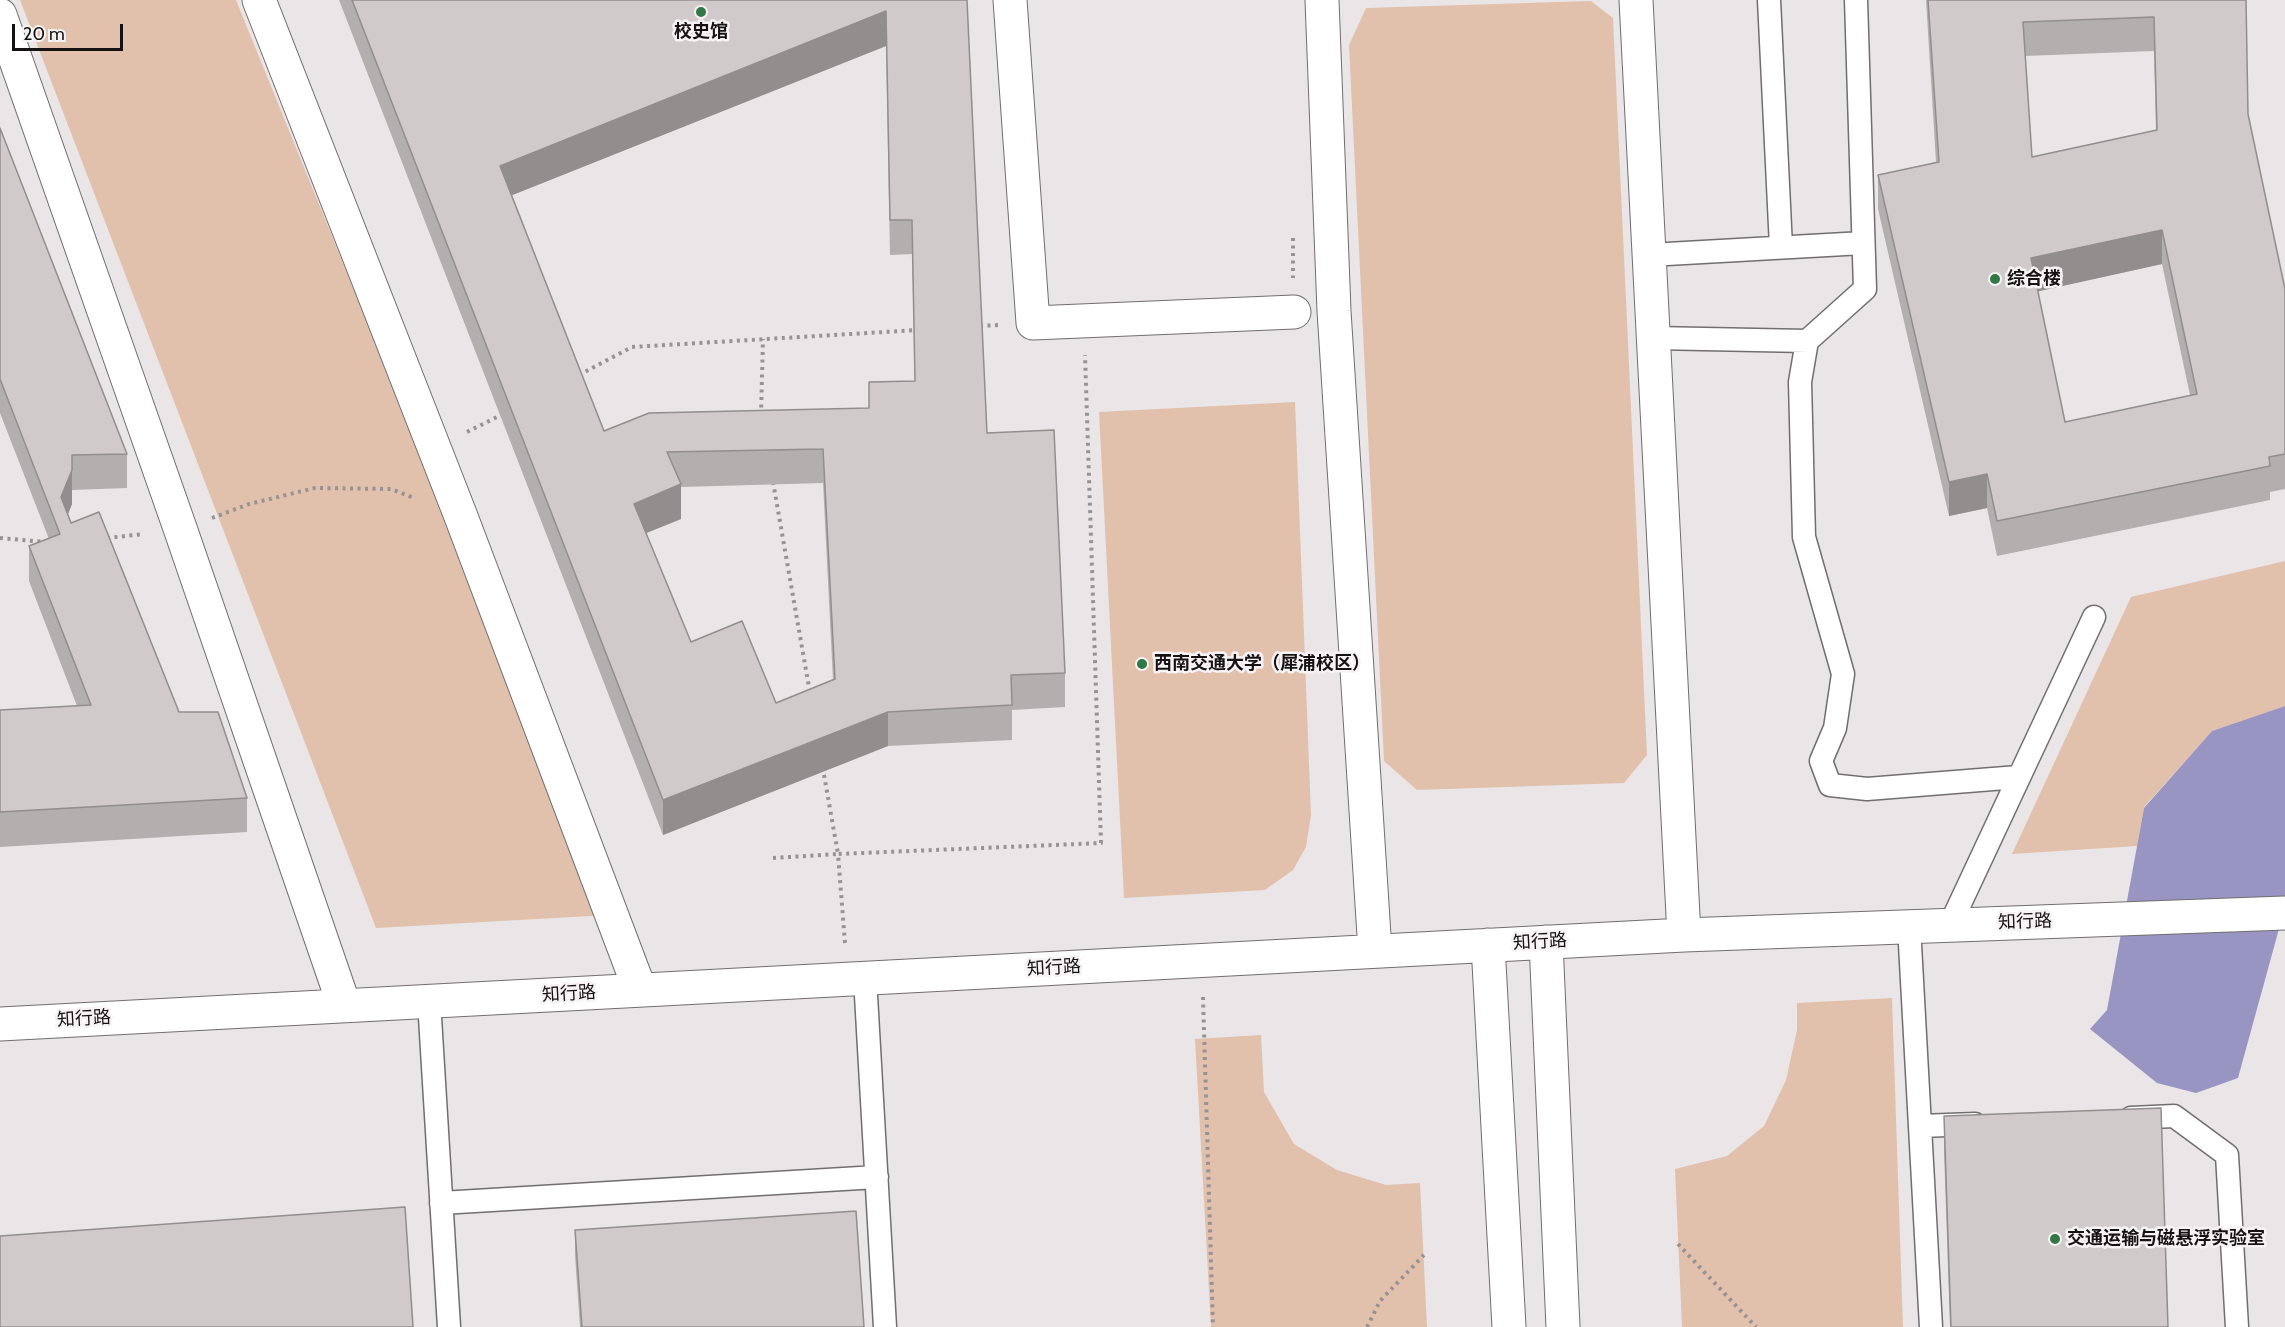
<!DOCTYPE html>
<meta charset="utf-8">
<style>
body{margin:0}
#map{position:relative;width:2285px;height:1327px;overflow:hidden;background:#eae5e7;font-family:Cabin,sans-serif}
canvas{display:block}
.scale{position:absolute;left:12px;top:24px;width:111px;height:27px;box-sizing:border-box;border:3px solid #141213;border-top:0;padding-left:8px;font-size:18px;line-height:21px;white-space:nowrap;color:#141213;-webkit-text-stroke:4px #f7f2f4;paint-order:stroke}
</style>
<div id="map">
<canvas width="2285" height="1327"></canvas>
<div class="scale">20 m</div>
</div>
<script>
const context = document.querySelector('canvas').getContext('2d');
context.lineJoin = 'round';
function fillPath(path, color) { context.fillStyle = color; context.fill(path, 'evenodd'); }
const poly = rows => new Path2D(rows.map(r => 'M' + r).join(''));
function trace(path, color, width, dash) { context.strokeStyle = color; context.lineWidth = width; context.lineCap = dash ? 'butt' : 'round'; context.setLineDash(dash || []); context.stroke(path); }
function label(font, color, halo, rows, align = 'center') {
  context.font = font + ' Cabin,"Noto Sans SC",sans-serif'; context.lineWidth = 5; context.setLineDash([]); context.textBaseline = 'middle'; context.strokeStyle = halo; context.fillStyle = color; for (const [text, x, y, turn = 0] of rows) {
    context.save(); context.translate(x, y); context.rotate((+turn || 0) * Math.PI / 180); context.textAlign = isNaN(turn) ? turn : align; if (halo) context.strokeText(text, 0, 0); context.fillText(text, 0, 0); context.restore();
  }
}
fillPath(poly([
 [20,0,236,0,608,915,376,928],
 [1591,1,1613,18,1647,755,1624,783,1417,790,1384,761,1349,45,1366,8],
 [1295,402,1311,815,1306,847,1293,870,1265,890,1124,898,1099,412],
 [2285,561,2285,706,2212,731,2144,807,2137,846,2012,854,2131,597],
 [1892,998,1903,1327,1682,1327,1675,1169,1727,1156,1764,1126,1786,1080,1797,1030,1797,1003],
 [1261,1035,1264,1092,1294,1144,1337,1170,1386,1185,1420,1183,1427,1327,1211,1327,1195,1039]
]), '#e2c1ac');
fillPath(poly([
 [2285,706,2285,907,2238,1078,2196,1093,2157,1083,2090,1029,2107,1010,2144,808,2212,731]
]), '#9895c2');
const service = poly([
 [1769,0,1781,247],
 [1856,0,1865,289,1807,341,1800,382,1804,537,1843,674,1835,728,1821,761,1830,785,1867,789,2018,777],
 [1649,255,1863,243],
 [1653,338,1807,341],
 [1950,925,2094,617],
 [1909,926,1931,1327],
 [865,978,885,1327],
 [429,1001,449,1327],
 [2131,1118,2174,1116,2227,1155,2237,1327],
 [1920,1126,1975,1124],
 [441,1203,877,1177]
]);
const minor = poly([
 [259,0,460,514,640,990],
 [1010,0,1033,323,1294,312],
 [1322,0,1334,311,1375,951],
 [1636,0,1684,935],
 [0,15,181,531,344,1005],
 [1546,942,1563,1327],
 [1488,945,1509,1327],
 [0,1024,1684,935,2285,913]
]);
trace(service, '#726d6f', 25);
trace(minor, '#726d6f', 35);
trace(poly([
 [1293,238,1293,278],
 [980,326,999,325],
 [579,375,632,347,918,330],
 [761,415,763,339],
 [467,432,503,414],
 [773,482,810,693],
 [212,518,249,504,315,488,391,489,414,498],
 [0,538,45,542],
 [107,538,144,534],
 [773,858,838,854,823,769],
 [845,943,838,854,1101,843,1085,355],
 [1203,997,1213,1327],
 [1678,1244,1756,1327],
 [1367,1327,1380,1301,1424,1255]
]), '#979395', 4, [3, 4.5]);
trace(service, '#fff', 22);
trace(minor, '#fff', 33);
fillPath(poly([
 [339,0,967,0,987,433,1065,673,1065,707,1012,710,1012,740,888,746,663,835],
 [886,46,890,255,912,254,915,381,869,382,869,408,604,431,512,195],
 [823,483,833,680,776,703,691,642,646,533,681,519,681,487],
 [1926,0,2246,0,2248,114,2285,289,2285,489,2270,492,2270,500,1997,556,1987,508,1949,516,1878,209,1878,175,1936,162],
 [2154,51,2156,130,2032,157,2025,56],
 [2162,264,2190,395,2065,422,2038,291],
 [0,128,127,454,127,488,72,490,72,504,68,514,71,523,179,712,247,798,247,832,0,847,0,710,77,706,29,581,29,546,49,539,0,413],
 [1944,1116,2168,1327,1950,1327,1944,1151],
 [575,1230,864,1327,580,1327,575,1255]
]), '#b3afae');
fillPath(poly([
 [886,11,886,46,500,200,500,166],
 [2162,230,2162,264,2031,293,2031,258],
 [72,455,72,504,61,531,61,497],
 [1987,474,1987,508,1949,516,1949,482],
 [681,484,681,519,634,538,634,504],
 [888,712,888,746,663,835,663,800]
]), '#928e8d');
const building = poly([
 [352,0,967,0,987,433,1054,430,1065,673,1011,675,1012,705,888,712,663,800,352,0],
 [886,11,890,220,912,220,915,381,869,382,869,408,649,413,604,431,500,166,886,11],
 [823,449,835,679,776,703,742,621,691,642,634,504,681,484,667,452,823,449],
 [1928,0,2246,0,2248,114,2285,289,2285,454,2269,457,2270,466,1997,521,1987,474,1949,482,1878,175,1939,162,1928,0],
 [2154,17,2157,130,2032,157,2023,22,2154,17],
 [2162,230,2197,394,2065,422,2031,258,2162,230],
 [0,128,127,454,72,455,72,470,61,497,71,523,99,512,179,712,218,712,247,798,0,812,0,710,91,705,29,546,60,534,0,379,0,128],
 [2161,1108,2168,1327,1951,1327,1944,1116,2161,1108],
 [405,1207,413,1327,0,1327,0,1236,405,1207],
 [856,1211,864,1327,582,1327,575,1230,856,1211]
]);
fillPath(building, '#d0cbca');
trace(building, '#928e8d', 1.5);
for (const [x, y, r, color] of [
 [701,12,6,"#307845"],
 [1995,279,6,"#307845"],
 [1142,664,6,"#307845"],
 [2055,1239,6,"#307845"]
]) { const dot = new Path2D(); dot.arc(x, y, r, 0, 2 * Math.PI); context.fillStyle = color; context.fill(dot); trace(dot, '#f7f2f4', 2); }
label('bold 18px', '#141213', '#f7f2f4', [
 ["校史馆",701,32,"center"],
 ["综合楼",2007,279],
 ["西南交通大学（犀浦校区）",1154,664],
 ["交通运输与磁悬浮实验室",2067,1239]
], 'left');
label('18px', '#141213', '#f7f2f4', [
 ["知行路",2025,922,-2],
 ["知行路",1540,942,-3],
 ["知行路",1054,968,-3],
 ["知行路",569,994,-3],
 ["知行路",84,1019,-3]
]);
</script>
